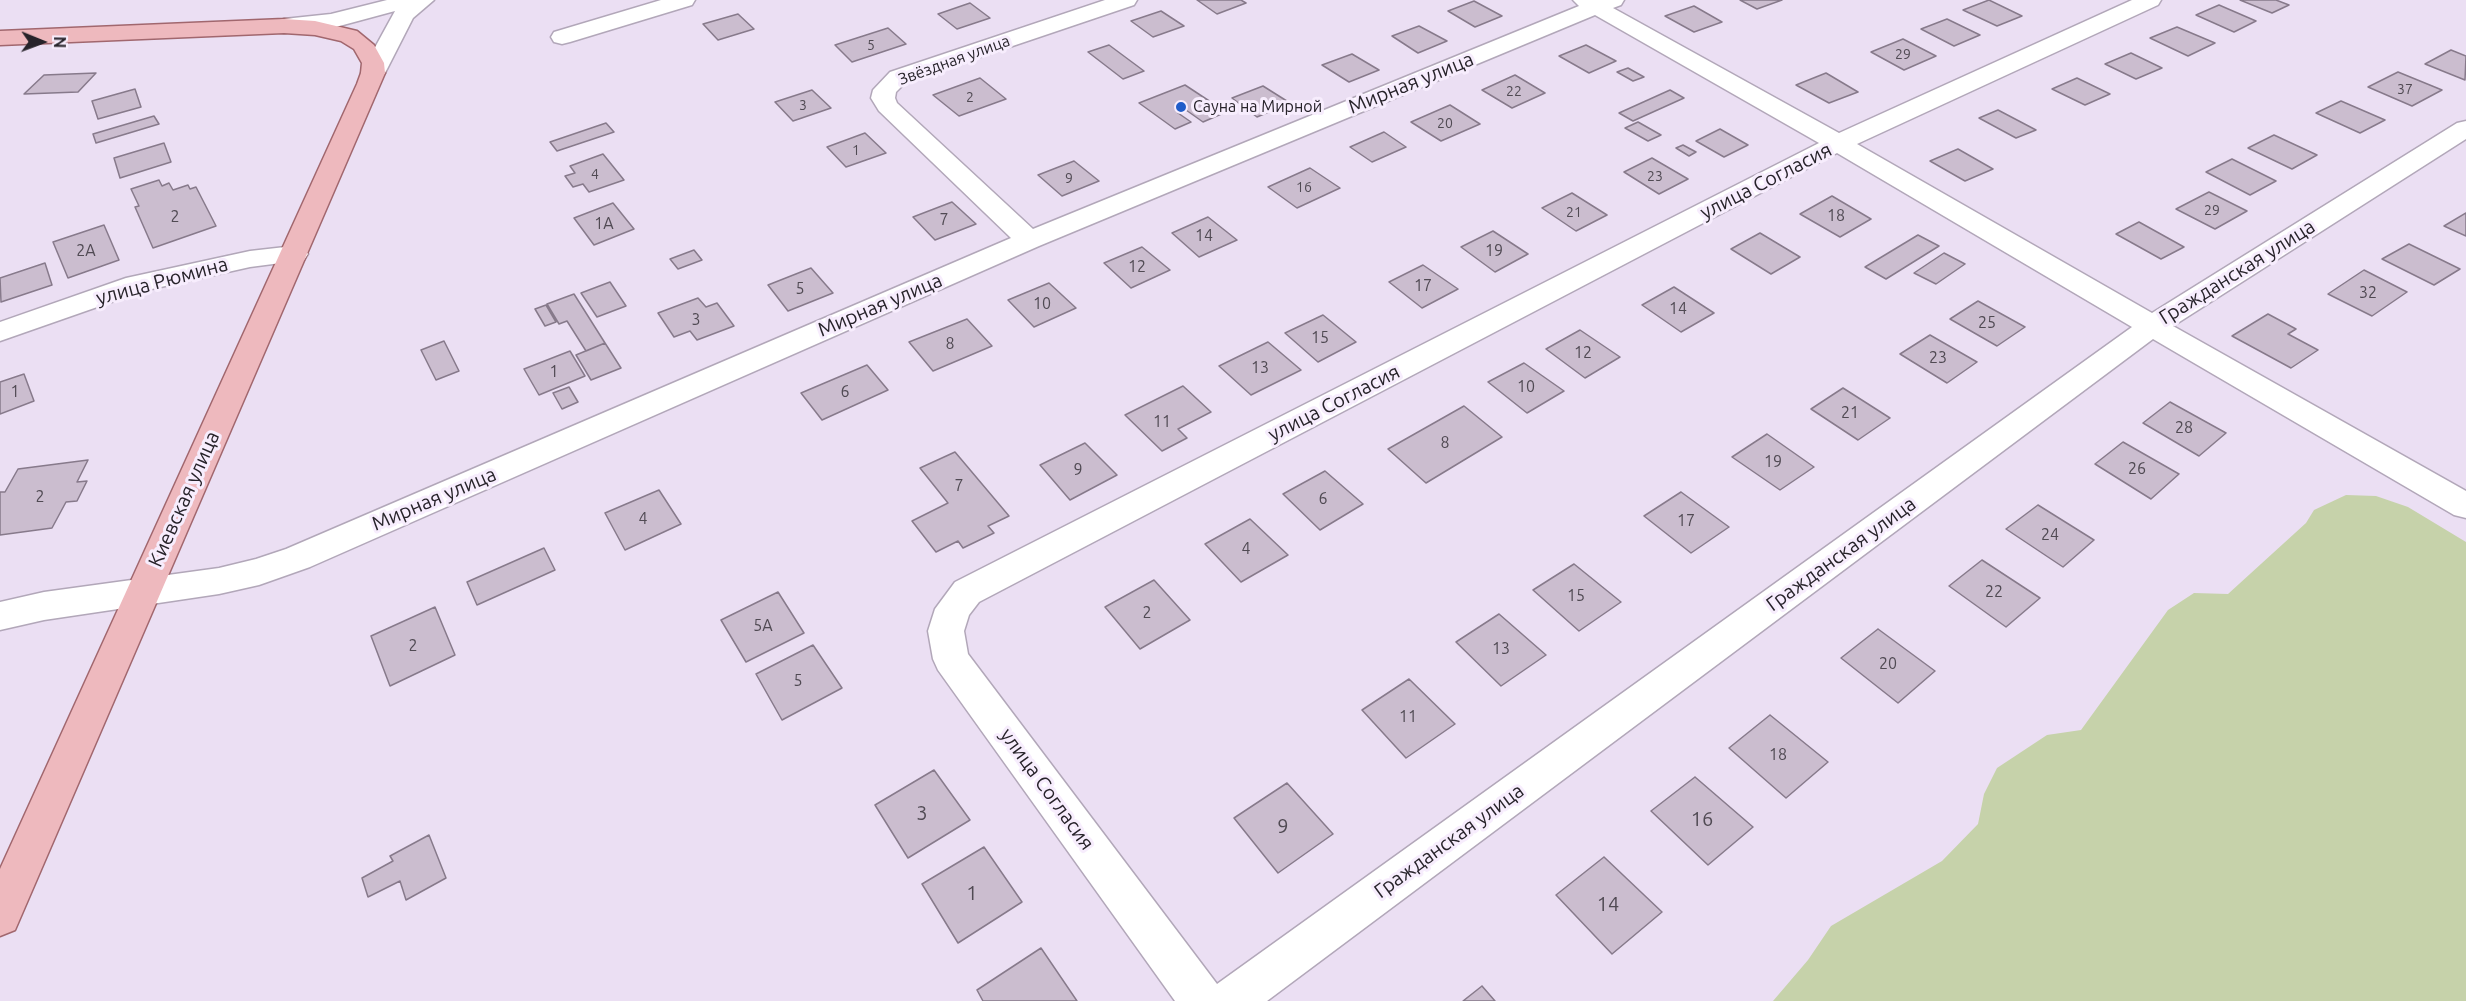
<!DOCTYPE html>
<meta charset="utf-8">
<style>
body{margin:0}
#map{position:relative;width:2466px;height:1001px;overflow:hidden;background:#ebdff3;font-family:Ubuntu,sans-serif}
canvas{display:block}
.north{position:absolute;left:12px;top:12px;width:60px;height:60px;-webkit-text-stroke:4px #f7edfd;paint-order:stroke;rotate:91deg;font-size:16px;font-weight:700;line-height:24px;text-align:center;color:#27232a}
.north::after{content:'';display:block;margin:auto;width:21px;height:27px;background:#27232a;clip-path:polygon(50% 0,100% 100%,50% 72%,0 100%)}
</style>
<div id="map">
<canvas width="2466" height="1001"></canvas>
<div class="north">N</div>
</div>
<script>
const context = document.querySelector('canvas').getContext('2d');
context.lineJoin = 'round';
function fillPath(path, color) { context.fillStyle = color; context.fill(path, 'evenodd'); }
const poly = rows => new Path2D(rows.map(r => 'M' + r).join(''));
function trace(path, color, width, dash) { context.strokeStyle = color; context.lineWidth = width; context.lineCap = dash ? 'butt' : 'round'; context.setLineDash(dash || []); context.stroke(path); }
function label(font, color, halo, rows, align = 'center') {
  context.font = font + ' Ubuntu,sans-serif'; context.lineWidth = 6; context.setLineDash([]); context.textBaseline = 'middle'; context.strokeStyle = halo; context.fillStyle = color; for (const [text, x, y, turn = 0] of rows) {
    context.save(); context.translate(x, y); context.rotate((+turn || 0) * Math.PI / 180); context.textAlign = isNaN(turn) ? turn : align; if (halo) context.strokeText(text, 0, 0); context.fillText(text, 0, 0); context.restore();
  }
}
fillPath(poly([
 [2346,495,2376,496,2408,507,2466,542,2466,1001,1773,1001,1808,960,1831,926,1942,861,1978,824,1984,794,1997,768,2047,735,2081,730,2168,610,2194,593,2228,594,2306,523,2314,510]
]), '#c6d2aa');
const building = poly([
 [1197,0,1241,0,1246,3,1217,14,1197,0],
 [1740,0,1782,0,1757,9,1740,0],
 [1989,0,2022,16,1997,26,1963,10,1989,0],
 [2240,0,2276,0,2289,5,2272,13,2240,0],
 [1474,1,1502,16,1475,27,1448,11,1474,1],
 [970,3,990,18,957,29,938,14,970,3],
 [2219,5,2256,21,2234,32,2196,15,2219,5],
 [1694,6,1722,22,1694,32,1665,16,1694,6],
 [1161,11,1184,26,1153,37,1131,21,1161,11],
 [738,14,754,29,718,40,703,24,738,14],
 [1947,19,1980,35,1954,46,1921,29,1947,19],
 [1419,26,1447,41,1418,53,1392,36,1419,26],
 [2177,27,2215,43,2188,56,2150,38,2177,27],
 [888,28,906,44,852,62,835,45,888,28],
 [1903,39,1936,56,1904,70,1871,52,1903,39],
 [1109,45,1144,71,1123,79,1088,52,1109,45],
 [1586,45,1616,61,1589,73,1559,56,1586,45],
 [2451,50,2466,56,2465,80,2425,64,2451,50],
 [2131,53,2162,68,2136,79,2105,64,2131,53],
 [1352,54,1379,70,1349,82,1322,65,1352,54],
 [1628,68,1644,77,1633,81,1617,72,1628,68],
 [2398,72,2442,90,2412,106,2368,87,2398,72],
 [96,73,78,92,24,94,44,75,96,73],
 [1826,73,1858,92,1829,103,1796,85,1826,73],
 [1515,75,1545,93,1512,108,1482,90,1515,75],
 [980,78,1006,99,959,116,933,95,980,78],
 [2077,78,2110,94,2085,105,2052,89,2077,78],
 [1185,85,1226,112,1203,122,1186,110,1178,113,1191,122,1175,129,1139,103,1185,85],
 [1263,86,1290,103,1257,117,1232,98,1263,86],
 [135,89,141,107,98,119,92,101,135,89],
 [812,90,831,108,793,121,775,102,812,90],
 [1670,90,1684,98,1633,121,1619,113,1670,90],
 [2341,101,2385,120,2360,133,2316,113,2341,101],
 [1450,105,1480,124,1441,141,1411,122,1450,105],
 [1998,110,2036,130,2016,138,1979,118,1998,110],
 [154,116,159,124,96,143,93,134,154,116],
 [1638,122,1661,135,1648,141,1625,128,1638,122],
 [606,123,614,132,557,151,550,142,606,123],
 [1720,129,1748,145,1724,157,1696,141,1720,129],
 [1384,132,1406,147,1372,162,1350,147,1384,132],
 [865,133,886,153,846,167,827,147,865,133],
 [2274,135,2317,155,2292,169,2248,148,2274,135],
 [164,143,171,162,120,178,114,158,164,143],
 [1683,145,1696,152,1689,156,1676,148,1683,145],
 [1958,149,1993,169,1965,181,1930,161,1958,149],
 [603,154,624,180,589,192,583,184,573,187,565,176,575,173,570,166,603,154],
 [1652,158,1688,179,1659,194,1624,172,1652,158],
 [2232,159,2276,181,2250,195,2206,172,2232,159],
 [1074,161,1099,181,1062,196,1038,175,1074,161],
 [1310,168,1340,188,1297,208,1268,187,1310,168],
 [159,180,162,186,169,183,173,190,188,185,190,189,196,187,216,226,153,248,135,207,139,206,131,189,159,180],
 [2209,192,2247,211,2215,229,2176,209,2209,192],
 [1572,193,1607,215,1576,231,1542,208,1572,193],
 [1832,196,1871,219,1840,237,1800,214,1832,196],
 [952,202,976,224,935,240,913,217,952,202],
 [613,203,634,229,594,245,574,218,613,203],
 [2466,213,2466,236,2444,226,2466,213],
 [1208,217,1237,240,1199,257,1172,233,1208,217],
 [2139,222,2184,247,2161,259,2116,234,2139,222],
 [104,225,119,260,68,278,53,242,104,225],
 [1493,231,1528,254,1495,272,1461,247,1493,231],
 [1760,233,1800,257,1771,274,1731,249,1760,233],
 [1918,235,1939,246,1886,279,1865,267,1918,235],
 [2409,244,2460,269,2434,285,2382,259,2409,244],
 [1142,247,1170,270,1131,288,1104,263,1142,247],
 [694,250,702,260,678,269,670,259,694,250],
 [1944,253,1965,264,1936,284,1914,273,1944,253],
 [45,263,52,285,1,302,0,278,45,263],
 [1423,265,1458,289,1422,308,1389,282,1423,265],
 [811,268,833,293,788,311,768,285,811,268],
 [2364,270,2407,292,2372,316,2328,294,2364,270],
 [610,282,626,306,597,317,581,293,610,282],
 [1049,283,1076,308,1034,327,1008,300,1049,283],
 [1674,287,1714,313,1681,332,1642,305,1674,287],
 [574,294,605,343,586,351,567,321,559,324,547,304,574,294],
 [698,298,706,307,717,303,734,326,697,340,690,331,674,337,658,313,698,298],
 [1978,301,2025,327,1997,346,1950,319,1978,301],
 [546,305,556,322,545,326,535,309,546,305],
 [2268,314,2296,329,2288,334,2318,350,2291,368,2232,336,2268,314],
 [1323,315,1356,342,1318,362,1285,333,1323,315],
 [967,319,992,346,933,371,909,342,967,319],
 [1580,330,1620,357,1585,378,1546,349,1580,330],
 [1930,335,1977,362,1947,383,1900,354,1930,335],
 [444,341,459,371,436,380,421,350,444,341],
 [1268,342,1301,370,1251,395,1219,366,1268,342],
 [605,343,621,368,591,380,576,355,605,343],
 [570,351,585,376,539,395,524,369,570,351],
 [1524,363,1564,391,1527,413,1488,382,1524,363],
 [867,365,888,390,822,420,801,393,867,365],
 [24,374,34,401,0,414,0,382,24,374],
 [1183,386,1211,412,1178,429,1187,438,1162,451,1125,415,1183,386],
 [569,387,578,402,562,409,553,393,569,387],
 [1843,388,1890,418,1858,440,1811,409,1843,388],
 [2170,402,2226,433,2199,456,2143,423,2170,402],
 [1464,406,1502,437,1426,483,1388,449,1464,406],
 [1767,434,1814,467,1780,490,1732,457,1767,434],
 [2123,442,2179,474,2151,499,2095,464,2123,442],
 [1085,443,1117,475,1070,500,1040,465,1085,443],
 [955,452,1009,516,988,526,994,533,963,548,958,541,936,552,912,521,948,503,920,468,955,452],
 [88,460,77,482,87,481,77,501,66,502,52,528,0,535,0,492,5,492,18,469,88,460],
 [1325,471,1363,504,1320,530,1283,494,1325,471],
 [659,490,681,524,625,550,605,513,659,490],
 [1681,492,1729,527,1691,553,1644,516,1681,492],
 [2038,505,2094,540,2063,567,2006,529,2038,505],
 [1250,519,1288,555,1241,582,1205,544,1250,519],
 [544,548,555,570,477,605,467,582,544,548],
 [1982,560,2040,598,2006,627,1949,586,1982,560],
 [1574,564,1621,602,1579,631,1533,590,1574,564],
 [1154,580,1190,620,1140,649,1105,607,1154,580],
 [778,592,804,633,746,662,721,620,778,592],
 [435,607,455,655,390,686,371,636,435,607],
 [1499,614,1546,655,1501,686,1456,642,1499,614],
 [1878,629,1935,671,1898,703,1841,658,1878,629],
 [813,645,842,688,782,720,756,674,813,645],
 [1409,679,1455,724,1406,758,1362,710,1409,679],
 [1770,715,1828,762,1786,798,1729,748,1770,715],
 [934,770,970,820,908,858,875,805,934,770],
 [1695,777,1753,827,1708,865,1651,811,1695,777],
 [1287,783,1333,834,1278,873,1234,818,1287,783],
 [429,835,446,878,406,900,400,881,368,897,362,878,393,861,390,856,429,835],
 [984,847,1022,902,958,943,922,884,984,847],
 [1604,857,1662,912,1612,954,1556,895,1604,857],
 [1041,948,1077,1001,983,1001,977,990,1041,948],
 [1482,986,1495,1001,1463,1001,1482,986]
]);
fillPath(building, '#cbbdcf');
trace(building, '#877a8b', 1.5);
const minor = poly([
 [387,0,434,0,413,18,385,73,381,78,373,80,365,78,361,73,395,11,332,28,284,33,276,31,273,26,276,21,284,19,331,14,387,0],
 [661,0,695,0,692,5,570,42,562,44,554,42,551,37,554,32,661,0],
 [1105,0,1137,0,1134,5,906,82,896,92,895,98,897,103,1033,229,1579,6,1573,0,1624,0,1621,5,1613,8,1839,133,2132,0,2161,0,2158,5,1857,144,2152,313,2457,123,2466,121,2466,139,2173,326,2466,491,2466,518,2454,515,2153,339,1267,1001,1175,1001,938,670,933,659,928,631,935,609,955,582,1819,143,1595,15,1039,246,310,567,259,585,219,594,44,620,0,630,0,602,44,592,219,568,256,559,286,549,1011,238,879,111,871,98,873,90,890,72,1105,0],
 [1837,153,2132,327,1217,984,968,654,964,631,969,615,979,602,1837,153],
 [294,246,304,248,308,254,304,260,250,267,143,291,0,341,0,322,126,278,250,251,294,246]
]);
const major = poly([
 [284,19,315,21,357,31,374,45,384,63,385,73,15,930,0,936,0,869,357,84,361,73,362,63,354,49,341,41,315,35,284,33,0,45,0,31,284,19]
]);
trace(minor, '#b2a7b9', 3);
trace(major, '#a1676e', 3);
fillPath(minor, '#fff');
fillPath(major, '#eeb9be');
for (const [x, y, r, color] of [
 [1181,107,6,"#205dc9"]
]) { const dot = new Path2D(); dot.arc(x, y, r, 0, 2 * Math.PI); context.fillStyle = color; context.fill(dot); trace(dot, '#f7edfd', 2); }
label('14px', '#504a53', null, [
 ["5",871,45],
 ["29",1903,54],
 ["37",2405,89],
 ["22",1514,91],
 ["2",970,97],
 ["3",803,105],
 ["20",1445,123],
 ["1",856,150],
 ["4",595,174],
 ["23",1655,176],
 ["9",1069,178],
 ["16",1304,187],
 ["29",2212,210],
 ["21",1574,212]
]);
label('16px', '#27232a', '#f7edfd', [
 ["Звёздная улица",954,60,-20]
]);
label('16px', '#27232a', '#f7edfd', [
 ["Сауна на Мирной",1193,107]
], 'left');
label('16px', '#504a53', null, [
 ["18",1836,216],
 ["2",175,217],
 ["7",944,220],
 ["1А",604,224],
 ["14",1204,236],
 ["2А",86,251],
 ["19",1494,251],
 ["12",1137,267],
 ["17",1423,286],
 ["5",800,289],
 ["32",2368,293],
 ["10",1042,304],
 ["14",1678,309],
 ["3",696,320],
 ["25",1987,323],
 ["15",1320,338],
 ["8",950,344],
 ["12",1583,353],
 ["23",1938,358],
 ["13",1260,368],
 ["1",554,372],
 ["10",1526,387],
 ["1",15,392],
 ["6",845,392],
 ["21",1850,413],
 ["11",1162,422],
 ["28",2184,428],
 ["8",1445,443],
 ["19",1773,462],
 ["26",2137,469],
 ["9",1078,470],
 ["7",959,486],
 ["2",40,497],
 ["6",1323,499],
 ["4",643,519],
 ["17",1686,521],
 ["24",2050,535],
 ["4",1246,549],
 ["22",1994,592],
 ["15",1576,596],
 ["2",1147,613],
 ["5А",763,626],
 ["2",413,646],
 ["13",1501,649],
 ["20",1888,664],
 ["5",798,681],
 ["11",1408,717],
 ["18",1778,755]
]);
label('20px', '#27232a', '#f7edfd', [
 ["Мирная улица",1411,83,-22],
 ["улица Согласия",1766,181,-27],
 ["Гражданская улица",2237,272,-32],
 ["улица Рюмина",162,281,-15],
 ["Мирная улица",880,305,-23],
 ["улица Согласия",1334,403,-27],
 ["Киевская улица",184,499,-66],
 ["Мирная улица",434,499,-23],
 ["Гражданская улица",1841,554,-36],
 ["улица Согласия",1047,789,54],
 ["Гражданская улица",1449,841,-36]
]);
label('20px', '#504a53', null, [
 ["3",922,813],
 ["16",1702,819],
 ["9",1283,826],
 ["1",972,893],
 ["14",1608,904]
]);
</script>
